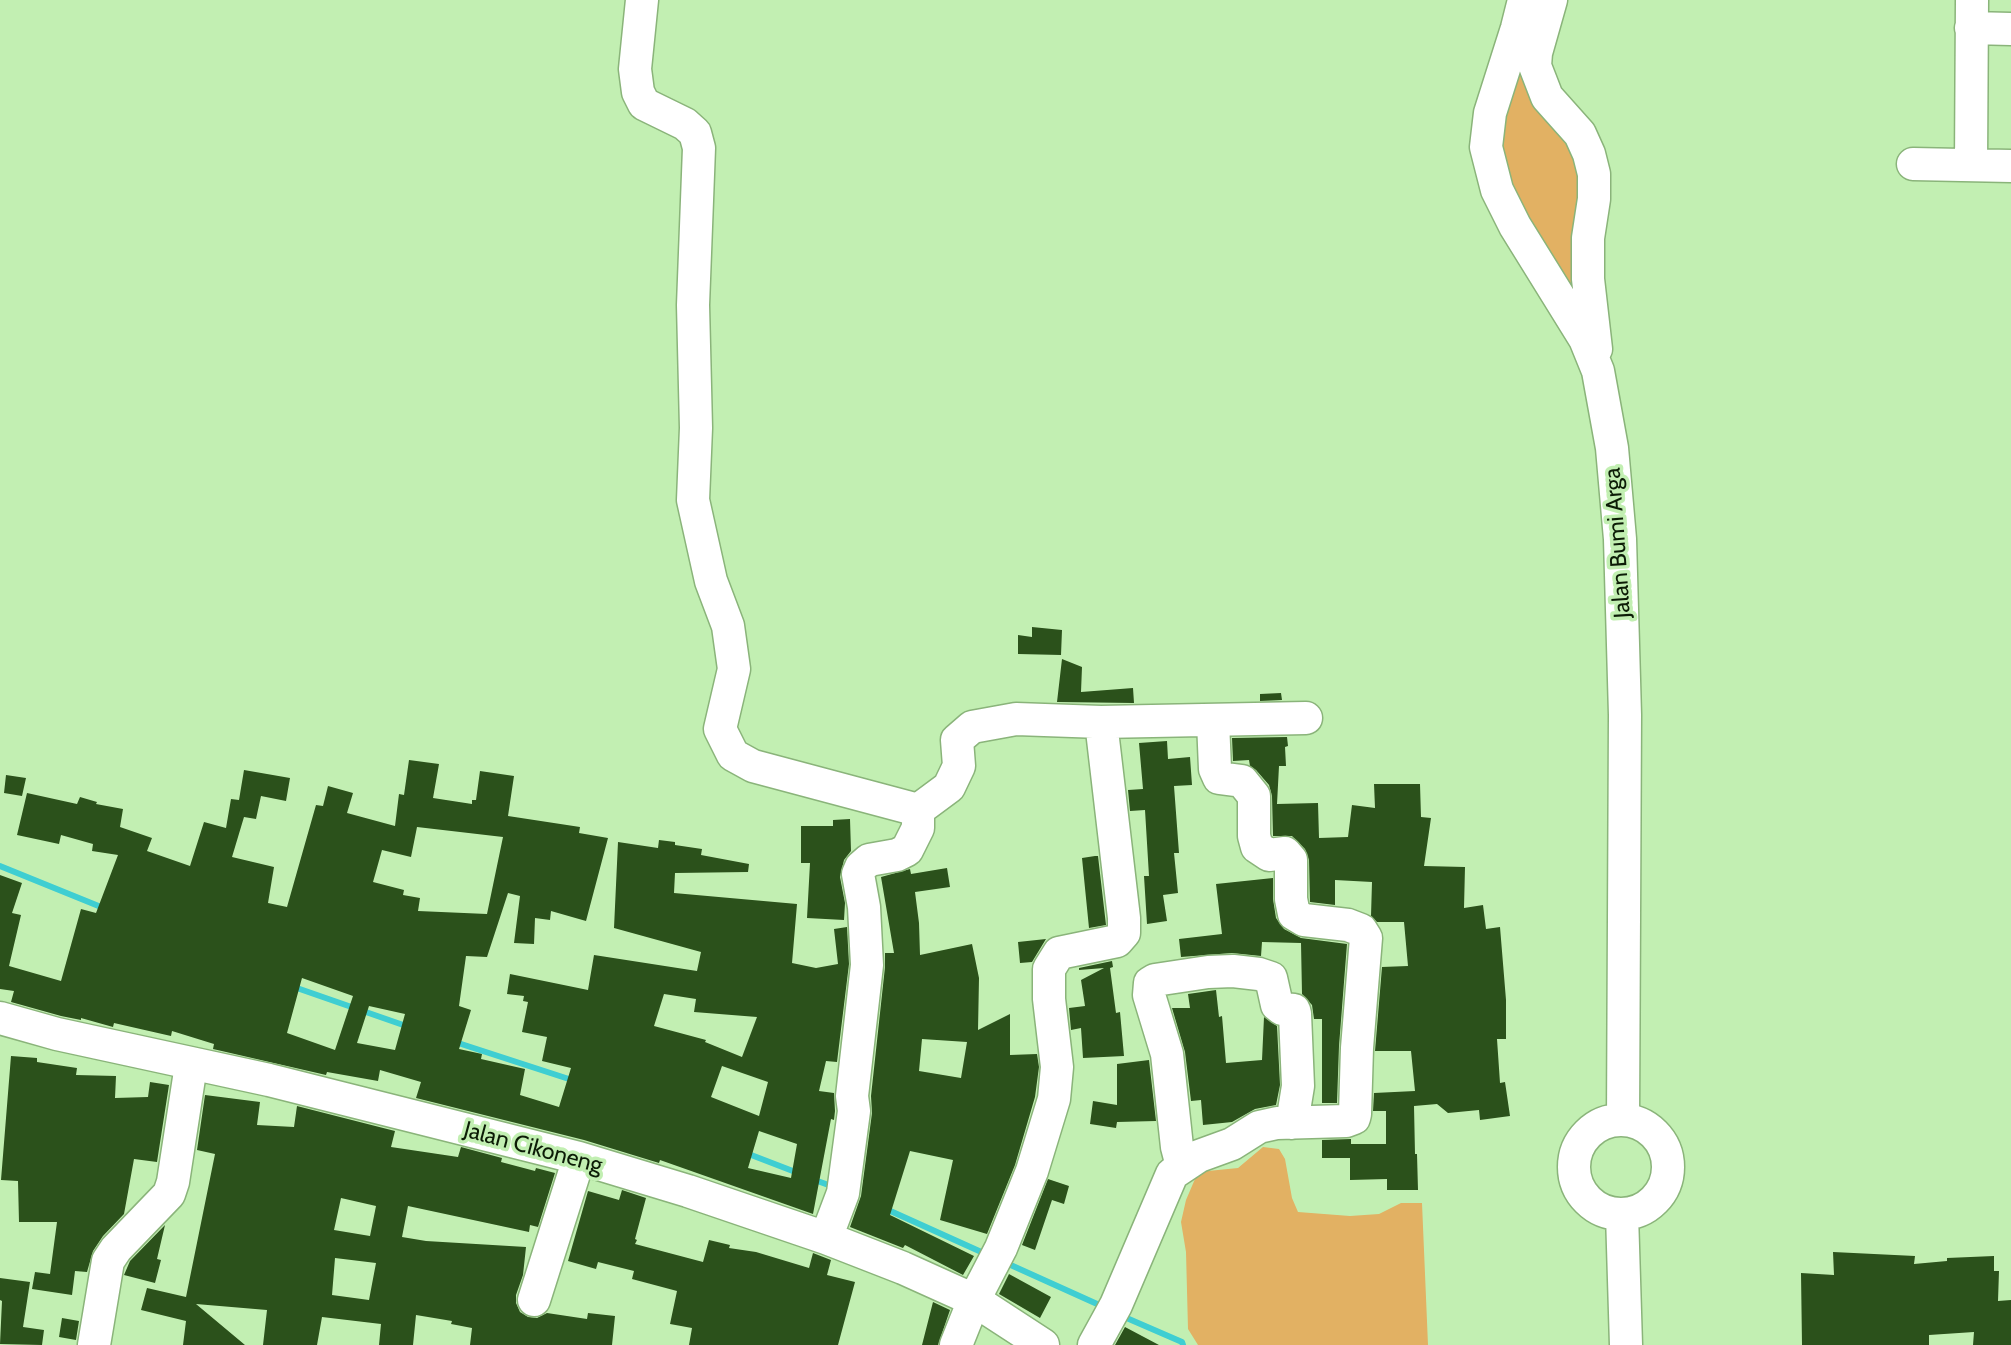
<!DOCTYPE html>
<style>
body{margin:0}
canvas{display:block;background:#c2efb2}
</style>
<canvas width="2011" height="1345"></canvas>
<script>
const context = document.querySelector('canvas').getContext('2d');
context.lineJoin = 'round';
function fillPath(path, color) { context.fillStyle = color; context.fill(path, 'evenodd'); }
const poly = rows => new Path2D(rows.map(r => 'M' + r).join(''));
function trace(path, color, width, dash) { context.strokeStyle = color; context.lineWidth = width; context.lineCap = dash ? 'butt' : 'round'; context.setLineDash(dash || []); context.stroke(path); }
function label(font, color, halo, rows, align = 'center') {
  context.font = font + ' Cabin,sans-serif'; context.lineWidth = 7; context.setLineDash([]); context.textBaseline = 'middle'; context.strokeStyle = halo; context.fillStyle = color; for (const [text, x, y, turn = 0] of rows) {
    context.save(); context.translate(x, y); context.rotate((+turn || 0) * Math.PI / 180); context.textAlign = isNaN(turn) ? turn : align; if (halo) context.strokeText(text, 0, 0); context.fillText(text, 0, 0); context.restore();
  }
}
fillPath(poly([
 [1533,0,1525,56,1580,152,1584,303,1543,247,1507,185,1502,155,1502,127],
 [1263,1147,1279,1149,1285,1159,1292,1198,1298,1212,1350,1216,1379,1214,1401,1203,1422,1203,1428,1345,1198,1345,1188,1329,1186,1252,1181,1222,1186,1200,1198,1172,1238,1168]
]), '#e2b163');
trace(poly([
 [0,866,106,909],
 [294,987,409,1027],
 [452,1041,575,1081],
 [746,1153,798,1173],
 [812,1179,834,1187],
 [886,1209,988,1255],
 [1004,1262,1106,1308],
 [1122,1316,1182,1342,1183,1345]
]), '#3fced2', 6);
fillPath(poly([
 [1032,627,1062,630,1061,655,1018,654,1018,635,1032,637],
 [1062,659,1082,667,1081,692,1133,688,1134,703,1057,702],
 [1281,693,1282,700,1260,701,1260,694],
 [1287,737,1288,746,1285,747,1286,766,1279,766,1277,804,1318,803,1319,838,1348,837,1352,805,1375,808,1374,784,1420,784,1421,817,1431,818,1424,866,1465,867,1464,908,1483,905,1486,929,1500,927,1506,1000,1506,1039,1497,1039,1500,1083,1505,1082,1510,1116,1480,1120,1479,1110,1448,1113,1437,1104,1414,1106,1415,1154,1417,1154,1418,1190,1387,1190,1387,1179,1350,1180,1350,1158,1322,1158,1322,1140,1351,1139,1351,1144,1386,1144,1386,1111,1373,1111,1374,1093,1415,1091,1411,1051,1375,1051,1382,967,1408,966,1404,922,1377,922,1371,916,1372,882,1335,880,1335,905,1310,902,1309,860,1305,849,1292,836,1273,836,1272,796,1269,785,1256,770,1250,766,1249,760,1233,761,1232,738],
 [1167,741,1168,759,1190,757,1192,785,1174,786,1179,853,1174,853,1178,893,1163,895,1167,921,1147,924,1144,876,1149,876,1145,810,1130,811,1128,790,1143,789,1139,743],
 [409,760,439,764,433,798,472,804,472,800,476,800,480,771,514,776,508,816,580,827,579,833,608,838,586,921,551,911,550,920,535,918,534,944,514,943,520,896,508,893,487,957,466,956,459,1006,471,1010,459,1049,482,1054,481,1059,525,1069,520,1095,559,1107,571,1068,542,1061,547,1037,522,1032,528,1002,523,1001,524,996,507,994,510,974,588,990,594,955,697,971,701,952,614,928,618,842,658,848,659,840,675,842,675,845,702,849,701,855,749,864,748,872,675,873,674,893,797,904,792,963,816,968,838,964,834,929,847,927,849,964,837,1062,826,1061,819,1091,834,1093,835,1111,834,1120,831,1119,813,1214,660,1160,659,1163,584,1140,416,1098,421,1082,380,1070,378,1081,327,1072,326,1075,213,1049,214,1044,172,1031,171,1036,114,1023,113,1027,81,1018,81,1020,61,1016,11,1002,14,991,0,989,0,875,22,883,12,913,21,915,9,966,61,981,81,909,96,913,118,855,92,851,93,844,61,835,59,844,17,835,27,793,77,804,80,797,97,802,96,804,123,809,120,827,152,838,147,851,190,866,204,822,226,828,231,799,239,800,244,770,290,778,286,801,261,796,256,819,244,817,232,857,274,867,268,903,287,907,316,805,323,806,328,786,353,793,347,813,395,826,399,794,404,795],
 [417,827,503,837,487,914,418,911,420,898,403,895,404,890,373,882,382,850,411,857],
 [302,978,353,996,335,1050,287,1033],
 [664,994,696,999,694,1012,757,1017,742,1057,705,1042,706,1040,654,1026],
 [369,1006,405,1014,395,1050,357,1043],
 [722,1066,768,1082,759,1116,711,1097],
 [759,1131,797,1144,791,1178,748,1168],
 [6,775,26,778,22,796,4,793],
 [850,819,851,851,844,860,840,877,845,903,844,920,807,918,810,863,801,863,801,826,833,826,833,820],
 [1095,856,1098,856,1106,925,1089,928,1082,858],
 [947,868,950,887,915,892,919,923,920,955,972,944,979,978,978,1030,1010,1014,1010,1055,1037,1054,1039,1067,1035,1097,1015,1165,987,1234,940,1220,953,1160,910,1151,890,1215,974,1256,963,1275,905,1245,903,1248,850,1227,861,1196,872,1113,871,1096,885,967,885,953,894,953,881,877,910,869,911,874],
 [922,1039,967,1042,961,1078,919,1071],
 [1273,878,1273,899,1276,918,1284,929,1301,938,1347,944,1339,1046,1337,1103,1322,1103,1322,1019,1314,1019,1312,1005,1302,994,1301,943,1262,942,1261,956,1232,953,1181,957,1179,939,1222,934,1216,884],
 [1046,939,1032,962,1020,963,1018,942],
 [1112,961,1113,967,1110,968,1116,1013,1120,1012,1124,1056,1083,1058,1081,1028,1071,1030,1069,1008,1085,1006,1081,980,1104,968,1079,970,1079,968],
 [1216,990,1219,1017,1222,1016,1226,1063,1262,1060,1264,1017,1277,1026,1280,1085,1276,1105,1255,1109,1232,1122,1203,1125,1201,1100,1191,1101,1185,1052,1172,1008,1190,1008,1188,994],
 [11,1056,37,1058,37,1062,77,1068,76,1075,116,1076,115,1098,148,1097,150,1082,169,1085,157,1162,134,1159,124,1214,103,1236,93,1251,87,1272,75,1271,72,1295,32,1289,35,1272,50,1274,57,1222,19,1222,18,1181,1,1180],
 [1149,1060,1156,1121,1117,1122,1116,1128,1090,1124,1093,1101,1117,1105,1117,1064],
 [205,1095,260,1102,257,1125,294,1127,297,1106,395,1131,391,1147,458,1157,461,1147,502,1158,501,1162,535,1171,536,1168,555,1173,538,1227,530,1225,529,1232,408,1206,402,1237,426,1241,526,1247,523,1275,516,1295,516,1303,520,1312,528,1317,537,1318,547,1313,587,1319,588,1313,615,1316,612,1345,470,1345,472,1328,451,1324,452,1321,416,1315,413,1345,379,1345,381,1324,322,1317,317,1345,263,1345,267,1310,196,1304,245,1345,183,1345,186,1321,141,1310,147,1288,186,1297,215,1154,197,1150],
 [341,1198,376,1206,370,1236,334,1230],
 [335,1258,376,1263,369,1300,332,1295],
 [1048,1179,1069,1186,1064,1204,1052,1200,1035,1250,1022,1245],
 [622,1190,646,1198,635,1239,637,1240,635,1244,703,1262,709,1240,730,1245,729,1248,756,1252,809,1268,813,1253,831,1260,827,1275,855,1282,838,1345,689,1345,692,1328,670,1324,677,1291,632,1279,634,1271,598,1262,596,1269,568,1261,588,1191,619,1200],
 [165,1225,157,1259,161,1260,155,1283,124,1275,130,1261],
 [1833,1252,1915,1256,1914,1264,1947,1261,1947,1258,1994,1256,1994,1271,1999,1271,1998,1301,2011,1300,2011,1345,1973,1345,1974,1332,1929,1335,1929,1345,1802,1345,1801,1273,1834,1275],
 [1009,1274,1051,1297,1040,1318,999,1294],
 [0,1278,30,1282,23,1327,44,1330,42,1345,0,1344,2,1301,0,1300],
 [933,1302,950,1310,938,1345,922,1345],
 [62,1318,79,1321,76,1340,59,1337],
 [1125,1327,1159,1345,1115,1345]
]), '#2b511b');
const minor = poly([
 [642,0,635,69,638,92,644,104,685,124,695,133,699,148,693,305,696,428,693,500,711,581,728,626,734,669,720,729,733,755,753,766,918,810,949,787,959,766,957,740,972,727,1016,719,1101,722,1306,718],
 [1524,0,1517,28,1490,113,1486,147,1497,190,1515,226,1585,339,1598,371,1612,448,1620,539,1625,715,1623,1120],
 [1551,0,1536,53,1535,66,1547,97,1580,134,1589,154,1594,174,1594,199,1588,238,1588,279,1596,349],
 [1971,28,2011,29],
 [1913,164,2011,166],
 [1971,165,1972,0],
 [0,1018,57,1034,269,1080,579,1158,688,1191,826,1238,903,1268,974,1300,1043,1345],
 '1574 1167a47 47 0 1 1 94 0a47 47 0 1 1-94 0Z',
 [1182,1166,1177,1147,1167,1054,1149,995,1150,983,1155,980,1208,972,1233,971,1259,974,1271,978,1277,1005,1282,1009,1294,1010,1295,1014,1298,1086,1292,1123],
 [1622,1214,1626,1345],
 [826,1238,843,1193,854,1111,852,1096,867,965,864,907,858,874,861,867,869,860,897,855,907,850,918,828,918,810],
 [534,1300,579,1158],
 [94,1345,108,1261,116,1249,169,1194,173,1182,191,1065],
 [956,1345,974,1300,1001,1248,1032,1171,1054,1099,1057,1067,1049,999,1049,969,1059,953,1117,941,1124,933,1124,918,1101,722],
 [1094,1345,1116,1305,1172,1174,1199,1156,1232,1144,1259,1127,1277,1123,1346,1121,1354,1118,1355,1114,1357,1048,1366,938,1361,930,1348,925,1304,920,1294,914,1291,899,1291,860,1285,853,1269,855,1257,847,1254,836,1254,796,1242,781,1219,778,1215,769,1213,721]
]);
trace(minor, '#8ab47a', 35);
trace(minor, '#fff', 32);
label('23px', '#0c1c06', '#c2efb2', [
 ["Jalan Bumi Arga",1618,543,-94],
 ["Jalan Cikoneng",533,1148,15]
]);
</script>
